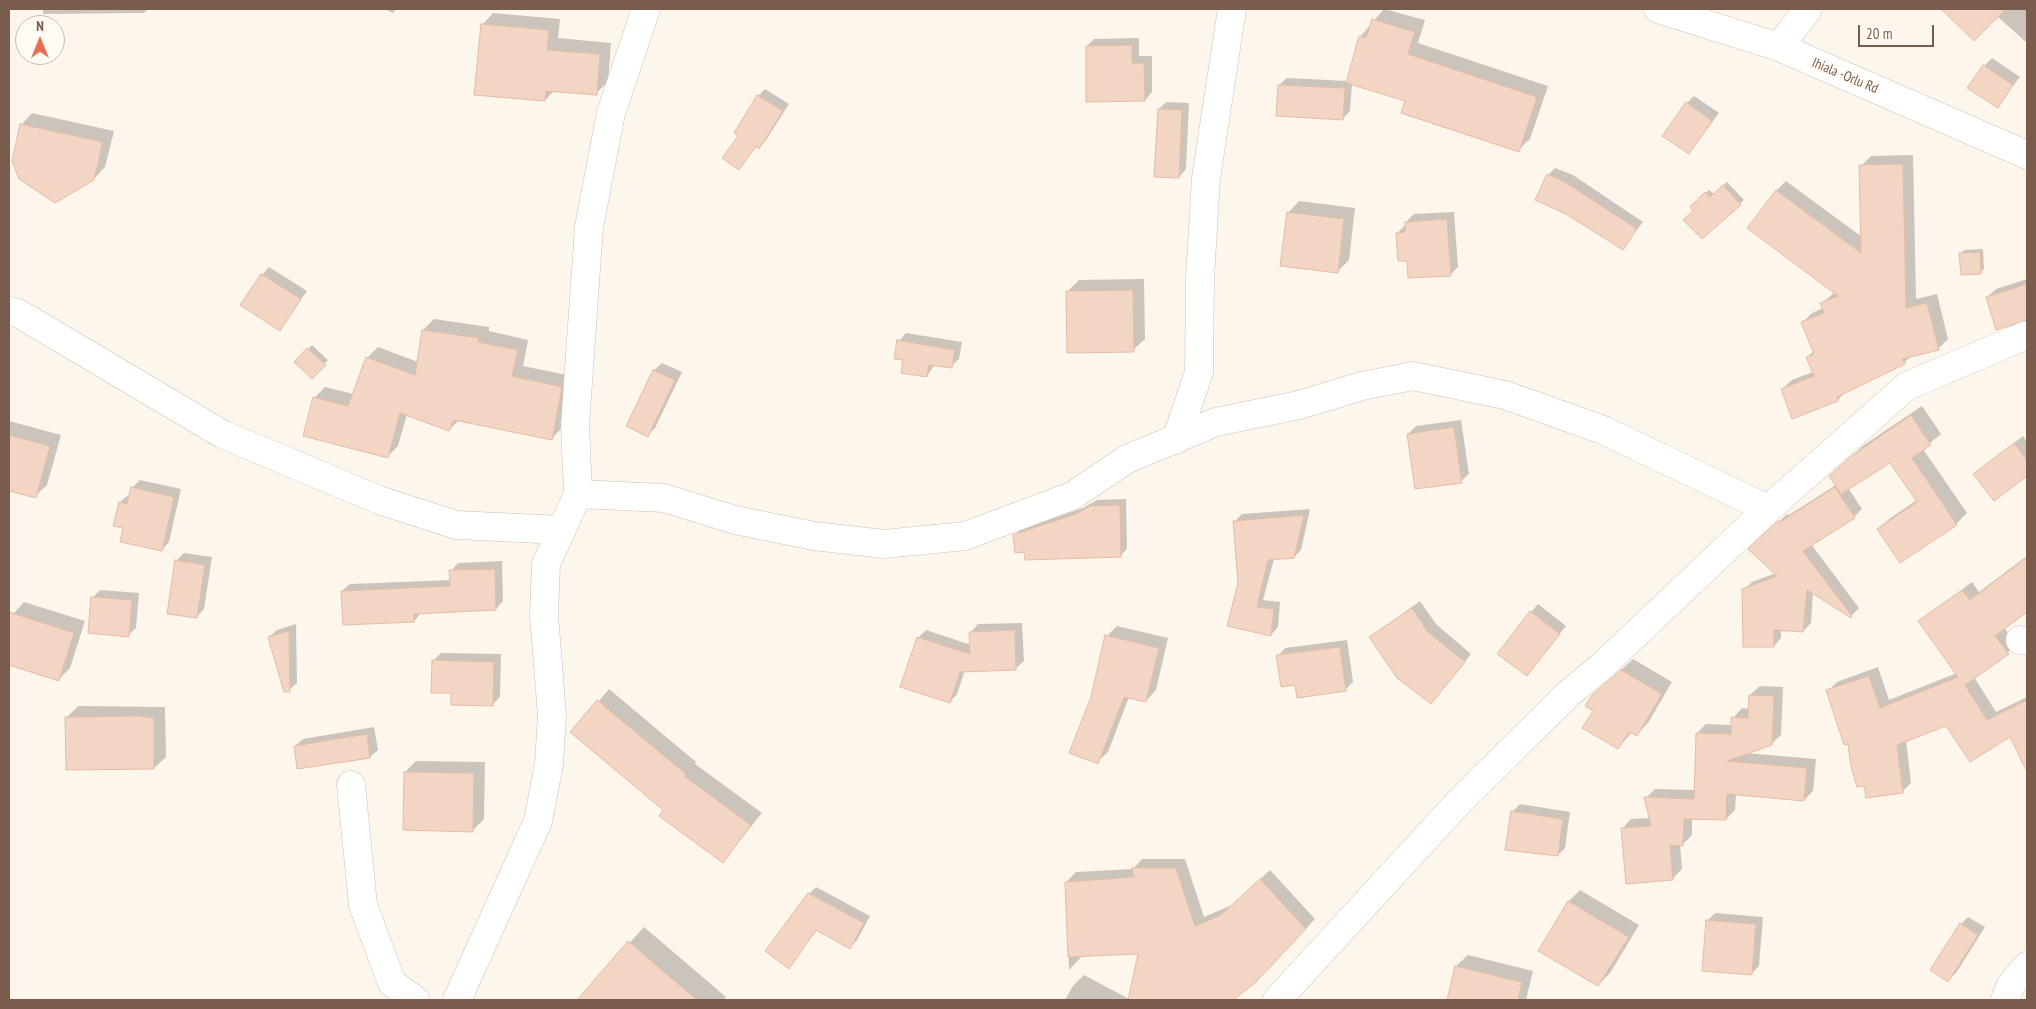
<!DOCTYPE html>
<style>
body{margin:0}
#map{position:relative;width:2036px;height:1009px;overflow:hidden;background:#fdf6ec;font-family:"PT Sans Narrow",sans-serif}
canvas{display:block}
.frame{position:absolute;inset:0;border:10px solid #7a5c4d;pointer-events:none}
.north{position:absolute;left:15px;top:15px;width:50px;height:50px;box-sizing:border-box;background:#fffaf3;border:1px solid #cabbb1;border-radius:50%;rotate:0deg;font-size:14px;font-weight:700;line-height:20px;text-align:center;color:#7a5c4d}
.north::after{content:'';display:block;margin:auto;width:18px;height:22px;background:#e76f51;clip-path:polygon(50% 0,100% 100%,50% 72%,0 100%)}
.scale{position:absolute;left:1858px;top:25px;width:76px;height:22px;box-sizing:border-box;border:2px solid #7a5c4d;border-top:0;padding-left:6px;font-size:15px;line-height:18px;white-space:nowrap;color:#7a5c4d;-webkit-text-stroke:4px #fffaf3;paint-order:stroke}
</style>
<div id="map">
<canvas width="2036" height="1009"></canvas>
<div class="frame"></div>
<div class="north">N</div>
<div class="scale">20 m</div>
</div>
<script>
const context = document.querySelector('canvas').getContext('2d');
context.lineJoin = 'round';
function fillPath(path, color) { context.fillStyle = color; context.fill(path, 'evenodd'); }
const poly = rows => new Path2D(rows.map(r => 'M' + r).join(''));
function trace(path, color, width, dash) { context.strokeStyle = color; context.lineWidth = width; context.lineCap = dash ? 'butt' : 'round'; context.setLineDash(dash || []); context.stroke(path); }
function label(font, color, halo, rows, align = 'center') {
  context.font = font + ' "PT Sans Narrow",sans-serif'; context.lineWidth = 4.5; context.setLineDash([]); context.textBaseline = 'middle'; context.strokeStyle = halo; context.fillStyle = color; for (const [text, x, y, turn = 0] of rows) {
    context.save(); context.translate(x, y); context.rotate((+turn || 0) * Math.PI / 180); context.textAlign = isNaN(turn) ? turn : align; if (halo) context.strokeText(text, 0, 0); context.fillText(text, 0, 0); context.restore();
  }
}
fillPath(poly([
 [43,9,148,9,144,13,43,14],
 [384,9,396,9,393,13],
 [1384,9,1425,20,1418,43,1548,86,1530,139,1518,150,1407,101,1352,84,1350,111,1343,118,1279,85,1287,78,1348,81,1360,37],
 [1943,9,2027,9,2027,43,1997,16,1974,39],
 [493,13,560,19,558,38,611,43,608,82,596,93,555,90,545,100,482,25],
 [1139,38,1139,56,1152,56,1152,92,1145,100,1087,46,1094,39],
 [1992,58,2020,77,1997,107,1984,66],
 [765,89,789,104,766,140,759,147,757,146,739,168,740,135,758,96],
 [1694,96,1719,113,1689,153,1687,103],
 [1166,102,1189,103,1186,169,1179,177,1159,109],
 [32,113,114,131,105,167,94,179,21,125],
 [1913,155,1916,299,1937,294,1948,339,1938,349,1912,355,1904,363,1847,390,1838,400,1782,389,1792,380,1813,372,1807,357,1814,351,1802,323,1812,313,1823,308,1821,304,1835,292,1776,191,1786,181,1862,237,1861,166,1871,156],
 [1555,168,1573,175,1643,222,1622,248,1548,175],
 [1727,182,1744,200,1702,238,1695,211,1691,207,1709,190,1714,194],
 [1299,201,1355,208,1349,260,1337,272,1288,213],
 [1454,212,1458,267,1450,275,1408,260,1397,233,1406,225,1406,222,1414,214],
 [1983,249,1984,269,1981,272,1961,253,1964,250],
 [269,267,307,291,280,329,262,275],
 [1144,279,1145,339,1133,350,1067,292,1079,280],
 [2027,279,2027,319,1997,328,1987,297,1996,289],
 [434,319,489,327,489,331,528,340,523,366,572,376,563,427,552,438,459,420,449,430,407,414,398,446,387,457,314,398,325,387,354,394,367,358,378,347,418,362,423,330],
 [906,333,962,342,959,359,951,366,935,364,927,376,904,359,899,341],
 [312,345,328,360,312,377,296,362],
 [662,363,682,372,655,428,648,435,628,426,654,370],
 [1922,406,1941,434,1923,449,1967,513,1956,524,1901,561,1879,529,1889,519,1917,500,1890,461,1848,488,1862,509,1854,517,1811,544,1859,608,1851,616,1813,592,1811,623,1803,631,1781,629,1781,638,1774,646,1744,590,1752,582,1776,573,1750,549,1787,514,1789,515,1836,485,1841,465,1864,445],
 [1461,420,1469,474,1461,481,1408,434,1416,426],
 [9,421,61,435,47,485,35,496,9,489],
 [2023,436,2027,442,2027,475,1994,500,1975,474],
 [140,480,181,489,169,542,162,550,125,527,120,502,128,495,130,495,132,488],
 [1126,499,1127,549,1121,555,1026,551,1015,535,1021,529,1083,508,1097,500],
 [1310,509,1301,550,1294,557,1274,559,1263,600,1280,602,1278,627,1271,635,1239,584,1234,522,1242,514],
 [184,553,212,557,204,609,197,617,176,561],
 [2027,556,2027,610,2004,627,2017,645,1974,677,1996,712,2027,697,2027,749,2019,753,2010,735,1947,725,1906,740,1911,783,1902,792,1865,785,1828,691,1837,682,1878,667,1889,700,1957,673,1920,621,1972,582,1979,592],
 [502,561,503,601,496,609,421,613,414,621,342,591,350,584,451,580,451,571,458,563],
 [100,590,139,593,136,628,128,635,93,597],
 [1420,601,1436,624,1471,654,1431,703,1370,638],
 [24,602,85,621,70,668,59,679,9,664,9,627,13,614],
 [1538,604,1566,626,1527,675,1531,612],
 [1022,623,1024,661,1016,668,965,670,957,694,950,702,918,638,926,630,971,645,971,632,978,624],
 [296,624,297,683,289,690,269,637,277,630],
 [1117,626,1168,638,1156,690,1146,701,1129,697,1108,752,1097,762,1092,698,1107,636],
 [1347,640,1353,682,1345,690,1296,684,1278,656,1285,648],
 [441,653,501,654,500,697,493,704,433,661],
 [1633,659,1672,682,1648,723,1636,735,1632,732,1618,748,1594,710,1593,696],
 [1760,686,1783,687,1781,735,1771,744,1746,753,1816,759,1813,791,1804,800,1736,794,1735,810,1726,819,1692,818,1692,835,1683,844,1680,844,1682,869,1672,879,1622,829,1631,819,1650,818,1646,798,1655,789,1695,790,1697,733,1706,724,1732,725,1733,718,1742,708,1750,709,1750,695],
 [609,689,696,762,695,764,762,813,723,861,572,732],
 [78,706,165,707,166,757,154,768,66,718],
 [374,727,378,750,370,757,295,746,303,739],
 [416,761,485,762,484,819,473,830,405,772],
 [1520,804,1570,812,1565,848,1557,856,1507,849,1512,812],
 [1142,859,1185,859,1204,917,1232,905,1270,870,1315,919,1254,983,1231,1000,1162,1000,1133,983,1140,953,1085,953,1069,970,1066,882,1076,872,1133,869],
 [816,887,870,916,857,940,850,947,817,930,788,967,809,894],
 [1580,890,1639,925,1610,973,1598,985,1540,950,1569,901],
 [1715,913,1763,917,1759,966,1751,974,1707,921],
 [1968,917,1985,927,1956,973,1948,980,1961,924],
 [644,927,726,997,723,1000,578,1000],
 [1468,955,1533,971,1526,1000,1448,1000,1456,966],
 [1084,975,1131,1000,1065,1000,1073,986]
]), '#0003');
const building = poly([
 [1941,9,2006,9,1974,41,1941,9],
 [1372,19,1415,32,1408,54,1537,97,1519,152,1401,113,1405,101,1346,83,1359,36,1366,38,1372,19],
 [481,24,549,30,547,50,600,54,597,95,546,91,545,101,474,95,481,24],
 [1132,45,1132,63,1144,63,1145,101,1086,102,1086,46,1132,45],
 [1983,65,2013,85,1998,108,1967,88,1983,65],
 [1278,85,1345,88,1343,120,1276,116,1278,85],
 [757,95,783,111,759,149,756,146,739,170,722,158,738,136,734,133,757,95],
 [1686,102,1712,121,1689,154,1662,136,1686,102],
 [1158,109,1182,110,1179,178,1154,177,1158,109],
 [20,124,103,142,94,180,55,203,19,179,12,161,20,124],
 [1903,164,1906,308,1927,303,1939,350,1902,359,1905,364,1837,397,1838,401,1792,419,1781,389,1814,376,1806,357,1814,354,1801,322,1824,313,1820,303,1838,296,1747,228,1776,190,1861,253,1859,165,1903,164],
 [1547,174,1565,182,1637,229,1623,250,1566,214,1535,200,1547,174],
 [1723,185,1741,205,1702,239,1683,220,1693,211,1690,207,1705,192,1710,197,1723,185],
 [1287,212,1344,219,1338,273,1280,266,1287,212],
 [1447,219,1451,276,1408,278,1407,261,1398,261,1396,233,1405,232,1405,222,1447,219],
 [1980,252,1981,274,1961,275,1959,253,1980,252],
 [261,274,301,299,280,331,240,305,261,274],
 [2027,284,2027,320,1996,330,1986,297,2027,284],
 [1133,290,1134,352,1067,353,1066,291,1133,290],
 [422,330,479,338,478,342,518,350,512,376,562,387,552,440,454,420,449,431,400,413,388,458,303,436,313,397,348,406,366,357,415,375,422,330],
 [897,340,955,350,952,368,929,365,927,377,901,373,903,360,894,359,897,340],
 [307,348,326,365,312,379,294,362,307,348],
 [653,370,675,380,648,437,626,426,653,370],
 [1911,415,1931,445,1912,458,1957,525,1900,563,1877,529,1917,502,1890,463,1841,494,1829,476,1853,455,1911,415],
 [1454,427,1462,483,1415,489,1407,434,1454,427],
 [9,435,50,446,36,498,9,491,9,435],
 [2014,443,2027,460,2027,476,1994,501,1973,474,2014,443],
 [131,487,174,497,162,551,120,542,123,528,113,526,119,502,127,504,131,487],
 [1835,487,1855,518,1803,551,1852,616,1851,618,1807,590,1803,632,1774,630,1774,647,1743,647,1742,589,1777,576,1748,549,1778,521,1780,522,1835,487],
 [1120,505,1121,557,1025,560,1024,552,1015,553,1013,535,1076,514,1090,506,1120,505],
 [1304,515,1294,558,1268,560,1257,607,1274,609,1271,636,1227,626,1238,583,1233,521,1304,515],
 [2027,557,2027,612,1995,636,2009,654,1965,685,1987,720,2027,700,2027,772,2010,737,1970,762,1946,726,1897,745,1903,793,1866,798,1864,786,1857,787,1851,766,1848,744,1844,745,1826,690,1869,676,1880,708,1958,677,1918,621,1962,590,1970,600,2027,557],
 [175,560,205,565,197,618,167,614,175,560],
 [495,569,496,610,414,614,414,622,343,625,341,591,450,586,449,570,495,569],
 [91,597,132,600,129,637,88,633,91,597],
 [1412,608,1428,632,1465,662,1431,704,1397,678,1369,637,1412,608],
 [1530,611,1560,634,1527,676,1497,654,1530,611],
 [9,612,74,633,59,681,9,665,9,612],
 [1015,630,1016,670,960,672,950,703,900,687,917,637,970,654,969,632,1015,630],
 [289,631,290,692,284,692,268,637,289,631],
 [1105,635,1159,648,1146,702,1124,697,1098,764,1069,753,1091,697,1105,635],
 [1340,647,1346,691,1297,698,1295,685,1281,687,1276,655,1340,647],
 [432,660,494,662,493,706,451,705,451,693,431,693,432,660],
 [1621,670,1662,694,1637,736,1629,732,1618,749,1582,728,1593,711,1585,706,1592,695,1621,670],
 [1749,695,1774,696,1772,745,1727,761,1807,768,1804,801,1727,794,1726,820,1684,819,1683,846,1670,845,1673,880,1626,884,1621,828,1651,826,1644,797,1694,799,1696,733,1731,734,1731,717,1748,718,1749,695],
 [597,700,686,774,684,776,751,825,723,863,659,816,663,810,570,732,597,700],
 [138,716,154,718,154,769,66,770,65,717,138,716],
 [367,734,370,758,297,769,294,746,367,734],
 [404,772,474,773,473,832,403,830,404,772],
 [1511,811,1563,819,1558,856,1505,850,1511,811],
 [1132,868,1176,868,1195,926,1221,915,1260,879,1306,929,1254,984,1233,1000,1128,1000,1138,954,1068,957,1065,882,1134,877,1132,868],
 [808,893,864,923,850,949,816,930,789,969,765,951,808,893],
 [1568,901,1629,937,1598,986,1538,951,1568,901],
 [1706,920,1756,924,1752,975,1702,971,1706,920],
 [1960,923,1978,935,1948,982,1930,970,1960,923],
 [628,941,670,977,697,1000,577,1000,628,941],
 [1455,966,1522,982,1518,1000,1447,1000,1455,966]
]);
fillPath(building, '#f3d5c3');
trace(building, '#e6bba3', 1);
const minor = poly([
 [1779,47,1808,9],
 [9,311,18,313,222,434,379,500,456,525,562,530],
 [1176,440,1199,372,1200,278,1206,178,1232,9],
 [578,494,664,498,735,520,814,536,884,544,965,536,1072,496,1127,459,1216,422,1299,405,1362,386,1413,376,1505,395,1603,430,1768,509],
 [2020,640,2027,641],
 [351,785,363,905,392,983,415,1000],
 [457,1000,538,821,549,764,552,715,544,615,546,564,578,494,575,425,589,227,611,113,646,9],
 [1277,1000,1458,803,1568,694,1602,666,1768,509,1907,386,2027,335],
 [2005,1000,2011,985,2027,966]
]);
const secondary = poly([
 [1658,9,1779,47,2027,155]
]);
trace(minor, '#d1beb0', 29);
trace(secondary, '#d6c0b0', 29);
trace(minor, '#fff', 28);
trace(secondary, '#fff', 28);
label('14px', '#7a5c4d', '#fffaf3', [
 ["Ihiala -Orlu Rd",1845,76,23]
]);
</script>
